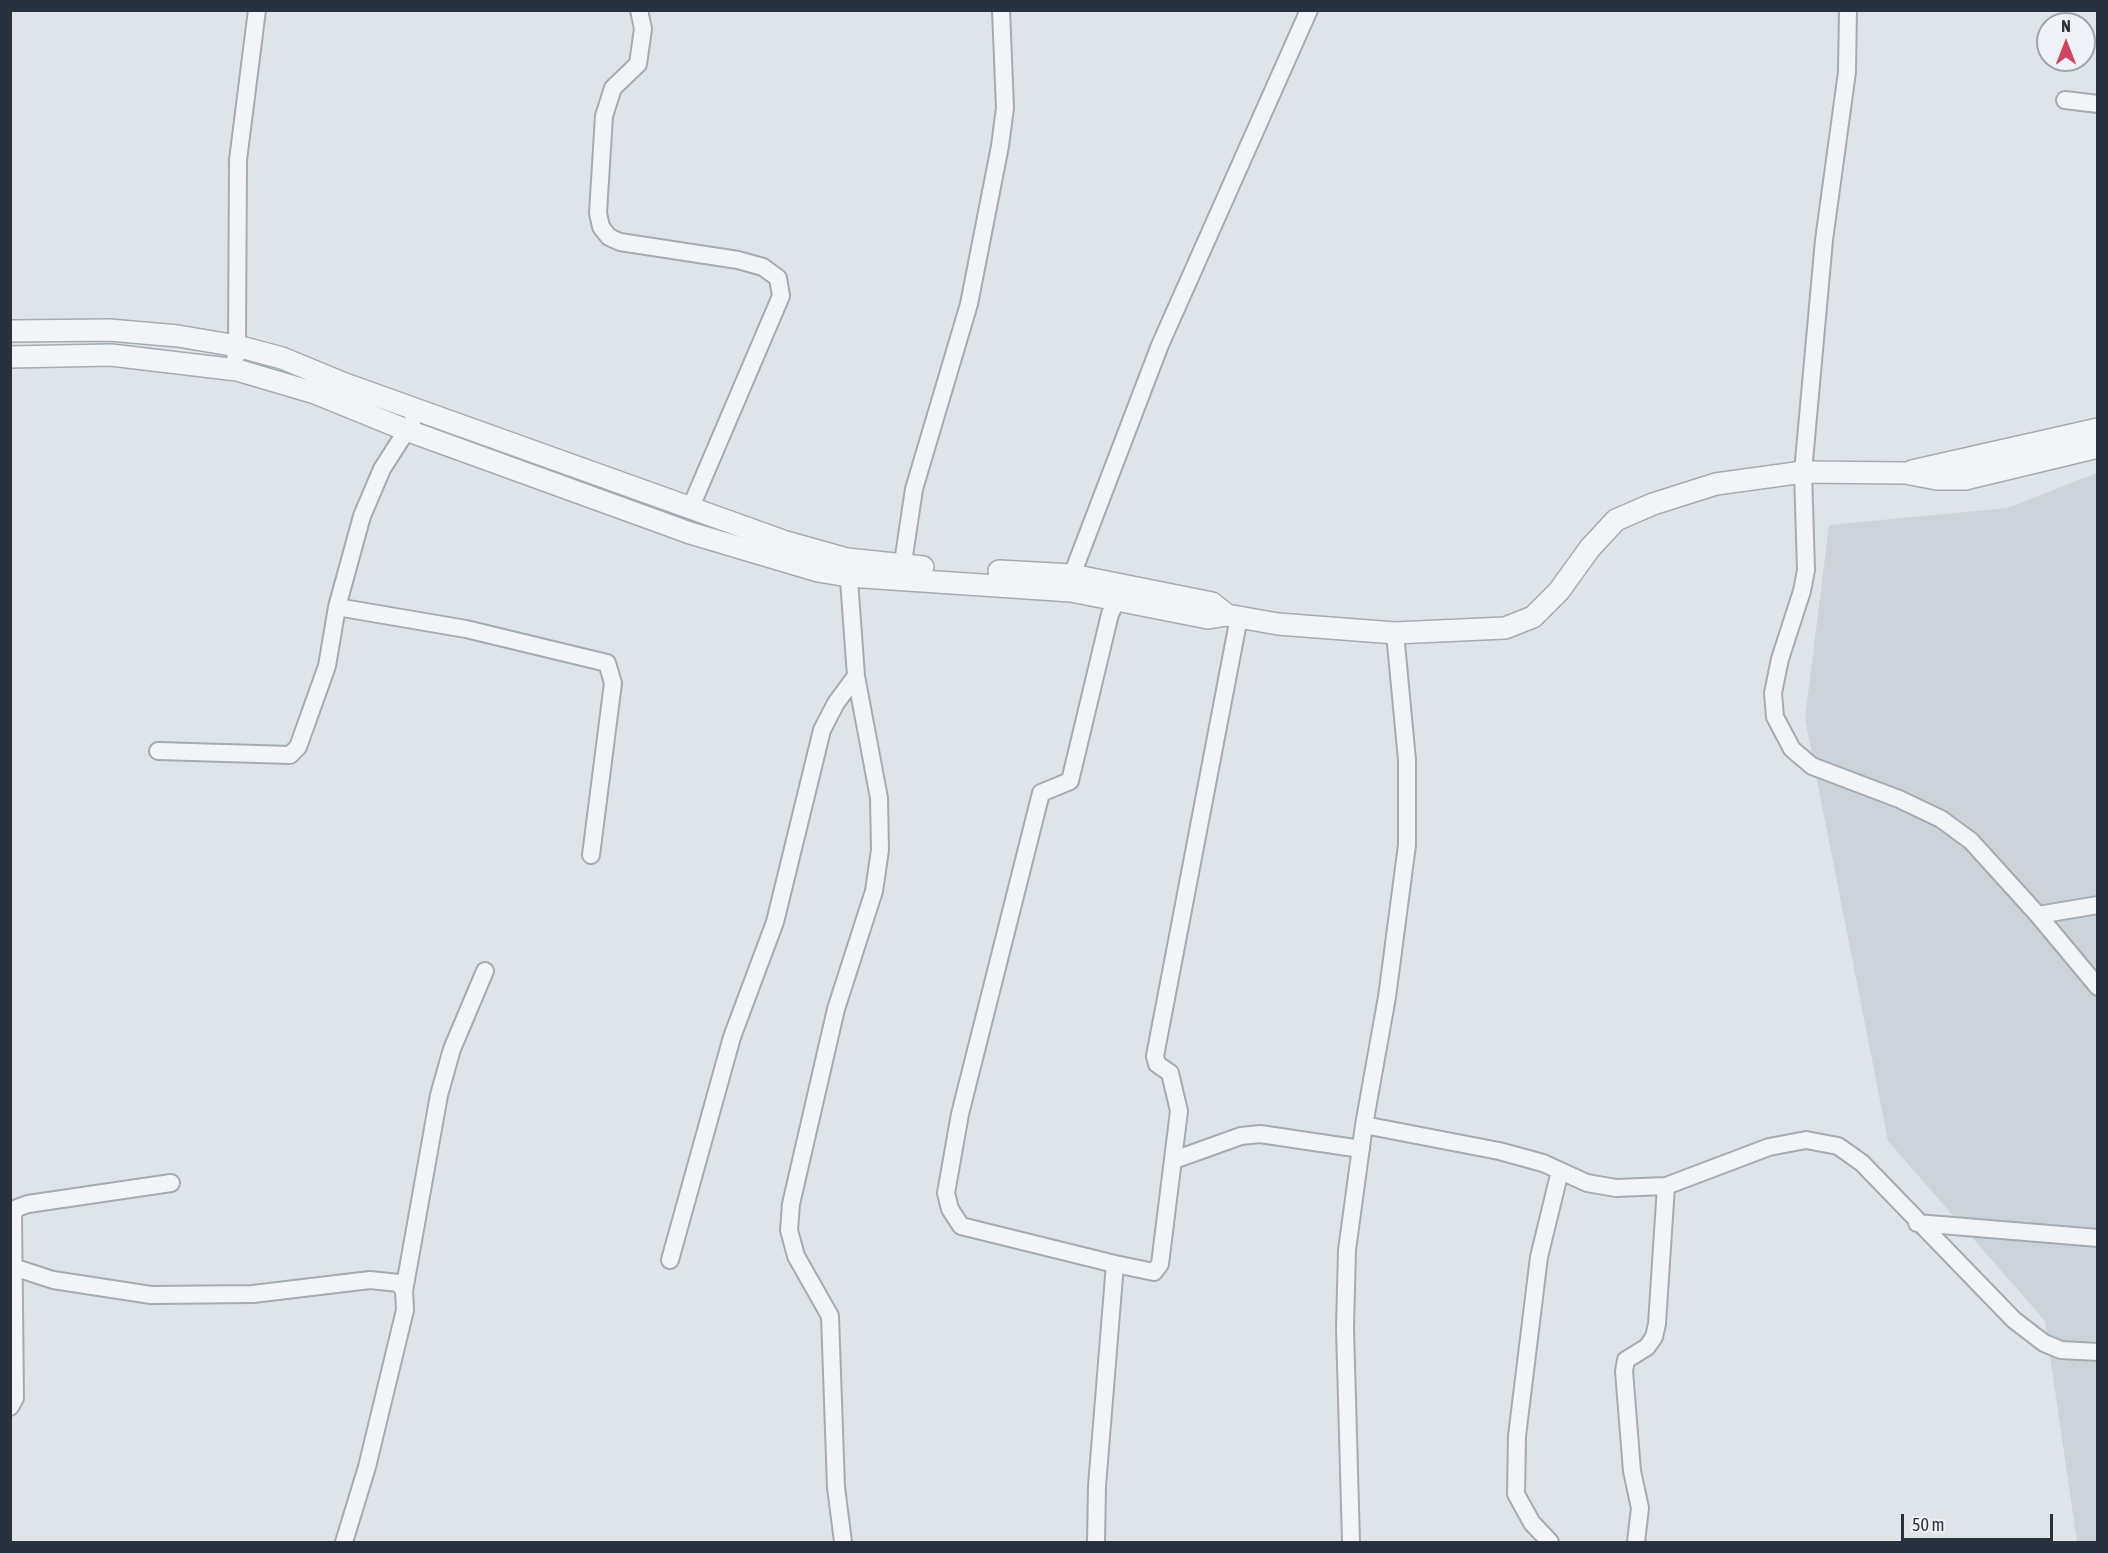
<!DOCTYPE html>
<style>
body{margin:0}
#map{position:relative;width:2108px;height:1553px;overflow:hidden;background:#dfe4e8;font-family:"Asap Condensed",sans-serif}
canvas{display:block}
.frame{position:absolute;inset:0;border:12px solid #28323f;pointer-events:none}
.north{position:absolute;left:2036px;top:12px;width:60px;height:60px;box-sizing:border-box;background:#eff2f6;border:2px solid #9fa5ad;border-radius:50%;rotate:0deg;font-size:16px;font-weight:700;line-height:24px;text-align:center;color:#28323f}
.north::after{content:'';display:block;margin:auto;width:21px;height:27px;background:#cc4664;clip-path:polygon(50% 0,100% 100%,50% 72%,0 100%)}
.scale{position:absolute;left:1901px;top:1514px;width:152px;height:27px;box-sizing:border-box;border:3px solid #28323f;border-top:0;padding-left:8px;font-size:18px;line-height:21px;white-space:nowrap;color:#28323f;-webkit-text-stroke:4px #eff2f6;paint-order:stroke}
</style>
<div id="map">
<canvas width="2108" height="1553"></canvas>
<div class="frame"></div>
<div class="north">N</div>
<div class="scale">50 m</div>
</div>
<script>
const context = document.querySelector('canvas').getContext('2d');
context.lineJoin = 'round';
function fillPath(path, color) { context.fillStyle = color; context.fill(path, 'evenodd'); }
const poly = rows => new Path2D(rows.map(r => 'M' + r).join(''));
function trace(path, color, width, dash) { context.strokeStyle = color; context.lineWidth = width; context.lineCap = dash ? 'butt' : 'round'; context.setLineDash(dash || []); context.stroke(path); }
fillPath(poly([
 [2097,473,2097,1542,2077,1542,2045,1321,1888,1141,1805,719,1829,525,2007,508]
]), '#cdd3da');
const minor = poly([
 [639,10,643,29,638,64,613,88,604,116,598,213,601,227,609,237,620,242,738,260,763,267,778,278,781,296,690,509],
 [1848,10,1847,72,1824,240,1803,472,1806,570,1802,591,1780,659,1773,693,1775,717,1792,749,1812,766,1899,799,1941,819,1971,841,2038,915,2098,987],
 [2065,100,2098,104],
 [234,369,237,346,238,160,257,10],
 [1072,575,1160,345,1309,10],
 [901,576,914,489,969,304,1000,146,1005,108,1001,10],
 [337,607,466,629,607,663,613,683,591,855],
 [158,751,290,755,298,747,327,666,337,607,362,516,382,469,412,422],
 [2038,915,2098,905],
 [1364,1125,1499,1151,1543,1163,1587,1183,1616,1188,1666,1186,1769,1147,1806,1140,1838,1146,1862,1163,2014,1320,2044,1343,2061,1350,2098,1352],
 [1174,1160,1241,1136,1260,1134,1361,1149],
 [1917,1223,2098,1238],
 [670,1260,732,1037,775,922,822,730,836,703,856,676],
 [1115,1264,1154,1272,1160,1264,1179,1111,1170,1073,1157,1064,1155,1056,1239,617],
 [10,1266,53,1280,151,1295,253,1294,370,1280,399,1283,404,1291,405,1310,367,1467,344,1542],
 [404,1291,439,1095,452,1049,485,971],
 [10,1407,15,1398,13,1214,17,1208,28,1204,171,1183],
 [843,1542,836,1487,830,1316,796,1256,789,1230,791,1204,836,1009,874,891,880,850,879,798,856,676,848,566],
 [1096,1542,1097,1486,1115,1264,961,1226,950,1209,946,1193,960,1114,1041,793,1070,781,1110,614,1122,590],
 [1351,1542,1345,1328,1347,1250,1364,1125,1387,997,1407,845,1407,760,1395,633],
 [1550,1542,1532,1523,1516,1494,1517,1436,1539,1257,1560,1171],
 [1636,1542,1640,1508,1632,1471,1624,1371,1626,1360,1647,1347,1654,1337,1657,1324,1666,1186]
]);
const tertiary = poly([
 [10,331,109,330,178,336,237,346,282,358,345,384,783,541,847,559,923,567],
 [10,357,111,355,237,370,315,393,406,430,690,533,818,571,848,576,1071,591,1208,618,1227,615,1278,624,1395,633,1505,628,1533,617,1559,591,1590,548,1616,520,1653,504,1716,484,1803,472,1905,473,1937,479,1965,479,2098,447],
 [1912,471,2098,429],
 [999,571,1072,575,1212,603,1227,615]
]);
trace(minor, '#a4abb2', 20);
trace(tertiary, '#a4abb2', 24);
trace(minor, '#f2f4f7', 16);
trace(tertiary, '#f2f4f7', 21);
</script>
